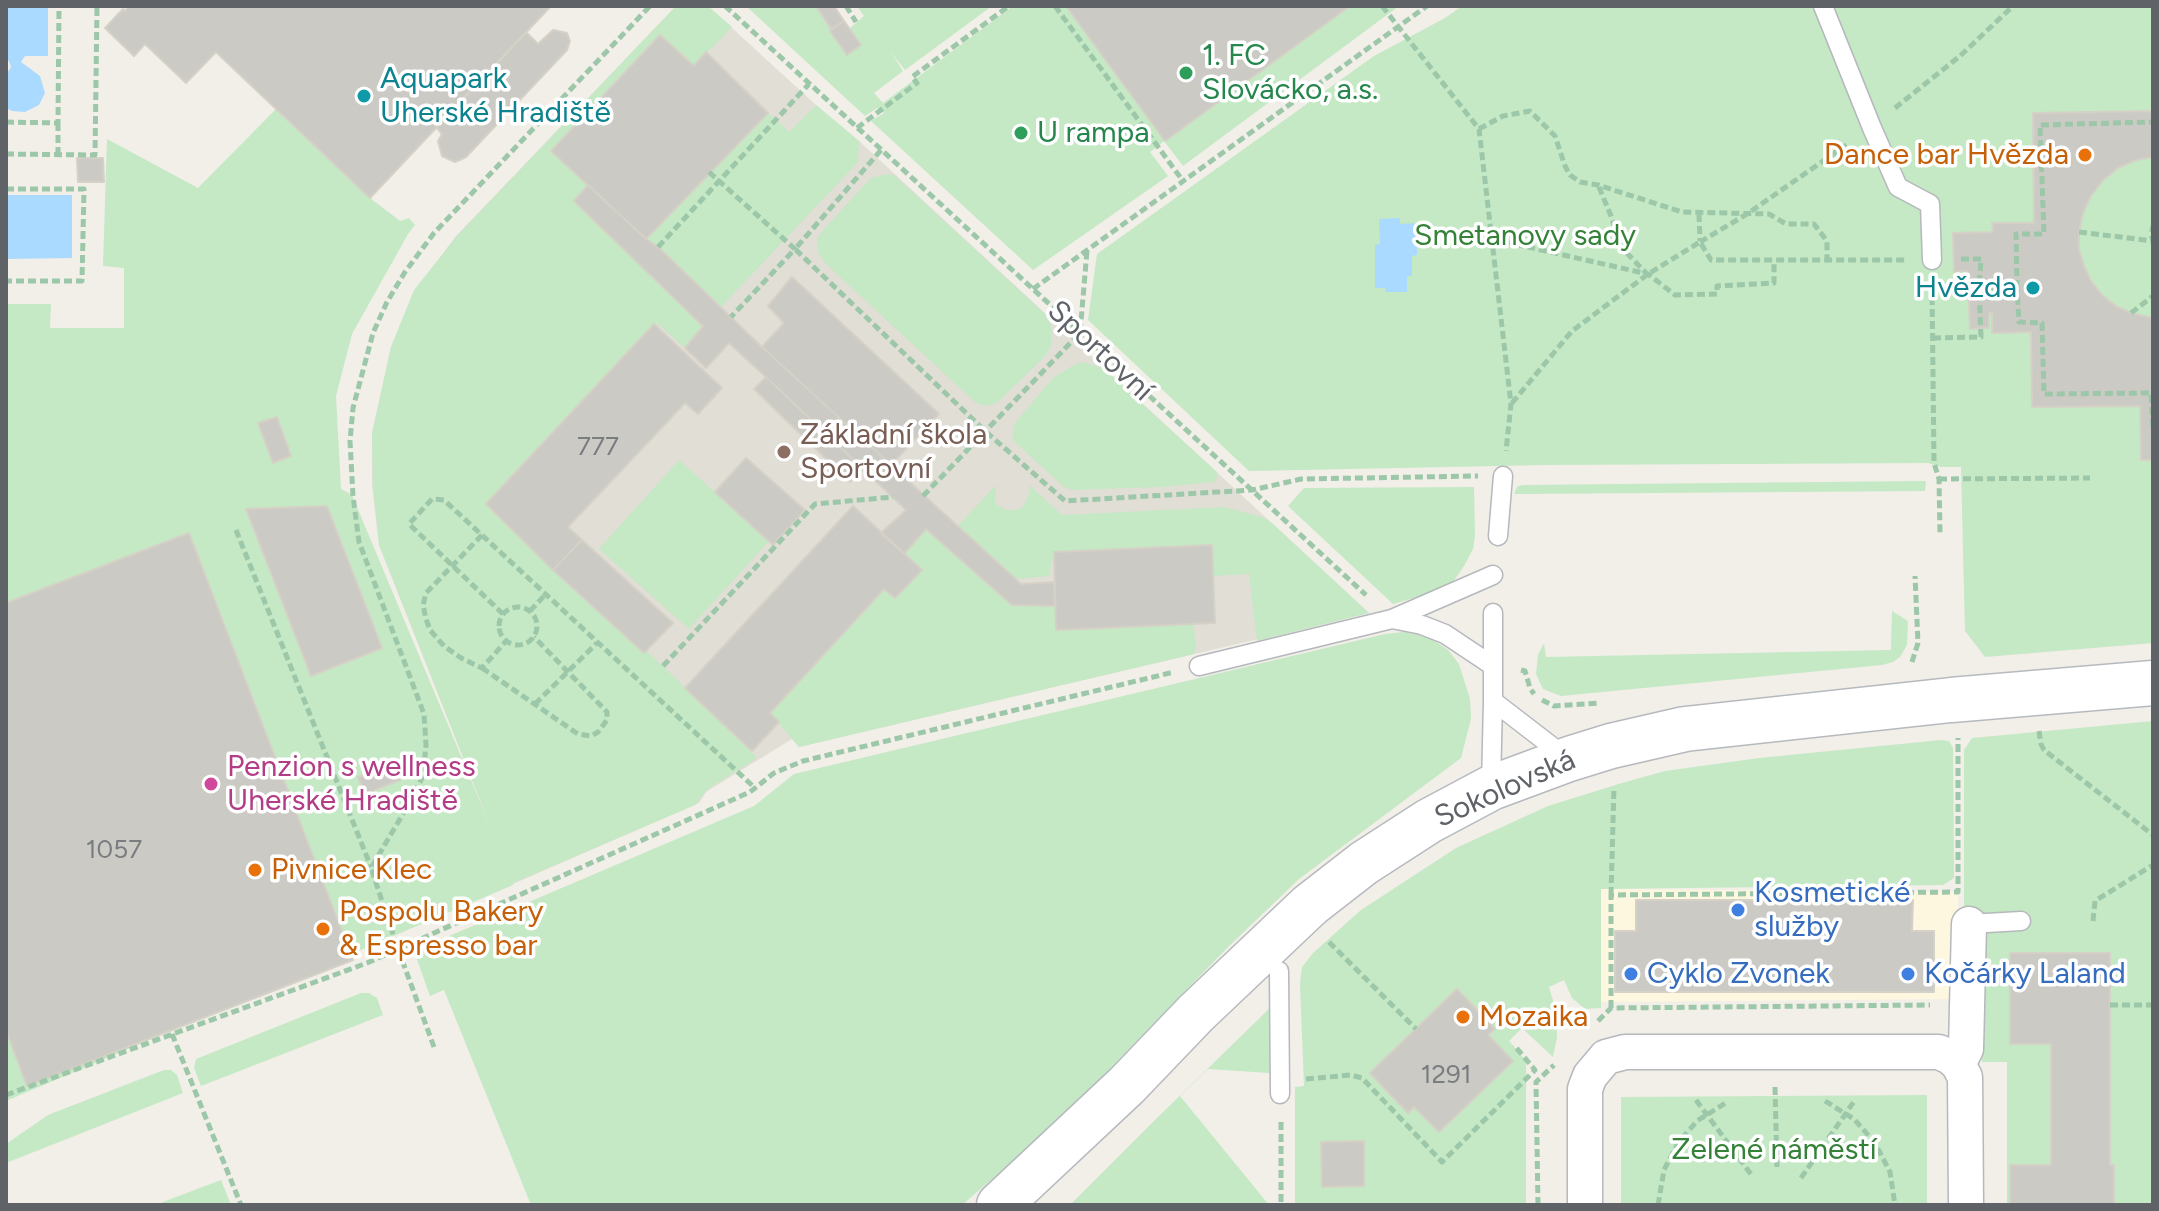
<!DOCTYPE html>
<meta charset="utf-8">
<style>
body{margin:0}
#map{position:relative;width:2159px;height:1211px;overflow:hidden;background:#f1efe8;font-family:Figtree,sans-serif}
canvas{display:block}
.frame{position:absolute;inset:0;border:8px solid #5f6368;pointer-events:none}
</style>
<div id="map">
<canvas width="2159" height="1211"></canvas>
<div class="frame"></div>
</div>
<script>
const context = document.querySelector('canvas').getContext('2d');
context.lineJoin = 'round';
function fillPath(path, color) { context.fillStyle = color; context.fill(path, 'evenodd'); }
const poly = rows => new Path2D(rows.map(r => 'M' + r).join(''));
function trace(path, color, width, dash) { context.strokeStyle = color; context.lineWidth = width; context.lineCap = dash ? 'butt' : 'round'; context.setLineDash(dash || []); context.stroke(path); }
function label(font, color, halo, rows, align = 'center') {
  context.font = font + ' Figtree,sans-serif'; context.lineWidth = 7; context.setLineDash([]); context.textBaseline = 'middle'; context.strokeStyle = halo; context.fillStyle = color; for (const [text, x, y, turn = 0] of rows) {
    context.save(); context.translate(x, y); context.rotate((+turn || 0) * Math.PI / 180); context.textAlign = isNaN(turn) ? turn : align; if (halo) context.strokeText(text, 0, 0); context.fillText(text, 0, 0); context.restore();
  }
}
fillPath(poly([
 [1601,889,1958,892,1958,999,1601,1002]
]), '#fef7e0');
fillPath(poly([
 [676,6,708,6,816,105,859,141,1369,613,799,747,792,739,706,792,699,803,513,884,379,545,372,485,372,433,391,347,414,292,456,236]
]), '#e1ded6');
fillPath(poly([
 [676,6,708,6,732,27,694,66,660,35,551,151,588,185,574,201,703,326,685,348,657,323,489,501,711,712,757,758,708,789,695,805,513,883,513,885,6,1101,6,304,51,304,50,328,124,328,124,268,103,266,107,139,198,188,276,109,370,198,400,221,409,218,415,225,408,234,352,334,336,396,341,489,352,495,494,835,379,545,373,487,372,434,391,347,414,290,457,236],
 [746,6,816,6,831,29,830,31,847,55,861,45,849,29,864,16,857,6,992,6,905,70,891,52,903,71,874,93,883,103,1013,6,1399,6,1183,166,1164,141,1150,152,1168,176,1033,270,871,121,884,113,877,108,865,116],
 [1462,6,2153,6,2153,643,1985,657,1965,631,1961,467,1941,467,1928,463,1547,465,1249,471,1088,320,1097,254,1374,56,1445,18],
 [816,105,859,141,858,162,721,307,658,247,646,239,768,113,789,132],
 [887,174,894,175,1045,314,1050,322,1052,329,1051,345,1046,355,997,403,986,406,976,403,825,263,818,253,817,238,826,227,871,178],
 [1082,362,1103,368,1217,472,1217,478,1214,482,1162,487,1072,490,1064,487,1014,441,1012,435,1015,423,1053,378,1072,366],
 [679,460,769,541,689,629,599,549],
 [1926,481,1925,491,1514,494,1517,487,1522,485],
 [996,485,995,501,998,506,1007,510,1016,510,1023,507,1030,492,1029,485,1062,515,1224,507,1262,517,1273,524,1369,613,1257,641,1249,574,1214,576,1212,545,1054,552,1049,576,1016,579,957,527],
 [1474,487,1475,536,1473,549,1464,566,1453,582,1438,591,1393,604,1288,506,1304,488],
 [926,529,1012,605,1055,606,1057,630,1193,624,1196,643,1194,654,799,747,770,713,884,589,895,598,921,570,904,554],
 [1892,611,1908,621,1907,645,1900,657,1893,662,1882,665,1561,696,1543,689,1536,674,1538,655,1544,643,1546,657,1891,650],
 [1403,632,1429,637,1448,650,1459,664,1470,699,1471,719,1461,758,1299,879,1229,946,1097,1082,1020,1155,962,1205,531,1205,444,990,430,996,414,951,754,806,794,774,1385,634],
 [2153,721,2153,1205,2007,1205,2007,1062,1982,1062,1984,978,1964,908,1964,750,1972,738],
 [1941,740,1949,741,1953,748,1954,878,1943,885,1601,889,1601,1008,1585,1009,1572,998,1564,980,1549,987,1556,1011,1557,1037,1553,1057,1522,1028,1509,1041,1526,1061,1526,1205,1295,1205,1295,1087,1304,1086,1300,984,1302,967,1313,953,1361,910,1456,848,1548,806,1622,783,1665,771,1759,758],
 [361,993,369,993,377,998,383,1015,201,1086,194,1068,196,1059],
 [1273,1005,1275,1068,1269,1073,1208,1069,1180,1096,1269,1205,1070,1205,1157,1118],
 [164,1070,171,1070,177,1075,183,1093,6,1163,6,1144,48,1115],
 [1927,1095,1927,1205,1621,1205,1621,1097],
 [221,1180,231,1205,155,1205]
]), '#c5e8c5');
fillPath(poly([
 [6,6,48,6,48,56,25,56,21,62,40,76,45,93,39,105,25,112,12,111,6,108,6,75,11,67,9,61,6,60],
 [6,195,72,195,72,258,6,259],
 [1400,218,1400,224,1422,223,1422,244,1417,244,1417,255,1412,256,1412,276,1407,276,1407,292,1386,292,1385,288,1375,288,1375,245,1380,244,1379,219]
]), '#aadaff');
const building = poly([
 [129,6,551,6,370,198,216,52,186,83,145,44,134,56,105,28,123,9,125,11,129,6],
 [816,6,834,6,844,21,831,29,816,6],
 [1066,6,1350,6,1165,141,1066,6],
 [844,21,861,45,847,55,830,31,844,21],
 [553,30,567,33,570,41,567,50,466,157,455,162,442,156,438,141,442,134,436,127,526,32,538,44,553,30],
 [660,35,694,66,706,52,768,113,646,239,551,151,660,35],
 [2153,111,2153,157,2136,160,2118,168,2103,180,2091,196,2083,213,2079,232,2079,249,2084,266,2091,281,2102,295,2116,306,2131,313,2153,318,2153,460,2141,460,2140,406,2032,407,2031,332,1992,333,1992,313,1989,313,1989,328,1970,329,1968,271,1954,272,1953,233,1993,232,1992,223,2034,223,2033,113,2153,111],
 [77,158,103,158,104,182,78,182,77,158],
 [588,185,646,239,658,247,762,347,1021,584,1054,582,1055,606,1012,605,926,529,904,554,881,533,906,510,766,377,729,343,706,368,685,348,703,326,574,201,588,185],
 [792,277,939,414,891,465,762,347,784,323,768,306,792,277],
 [654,324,722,388,698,414,685,403,568,527,582,540,553,570,486,504,654,324],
 [766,377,863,469,850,482,754,389,766,377],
 [277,417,291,456,273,463,258,423,277,417],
 [746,458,805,510,773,545,715,492,746,458],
 [327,506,382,648,311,676,246,509,327,506],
 [853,506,922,570,895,598,884,589,770,713,779,722,752,751,685,688,853,506],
 [189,533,353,960,27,1086,6,1030,6,603,189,533],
 [582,540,673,623,644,653,553,570,582,540],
 [1212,545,1215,623,1056,630,1054,552,1212,545],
 [393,764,400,780,365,794,358,777,393,764],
 [1636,900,1913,900,1912,931,1934,931,1934,992,1615,992,1615,931,1636,931,1636,900],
 [2010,953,2110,953,2110,1165,2114,1165,2114,1205,2010,1205,2010,1165,2051,1165,2051,1044,2010,1044,2010,953],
 [1457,989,1495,1029,1488,1035,1513,1061,1439,1132,1414,1107,1408,1113,1370,1073,1457,989],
 [1364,1141,1364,1186,1322,1187,1321,1142,1364,1141]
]);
fillPath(building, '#cccac5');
trace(building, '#d6d1c6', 2);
const lane = poly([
 [1823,6,1872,128,1898,187,1930,204,1932,260],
 [1498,536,1503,476],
 [1493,613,1493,701],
 [1392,619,1422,625,1445,634,1493,666],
 [1199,666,1392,619,1493,575],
 [1491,785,1493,701,1567,758],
 [1969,924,2021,921],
 [1279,971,1280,1094]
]);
const street = poly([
 [1958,1064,1966,1049,1969,924],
 [1585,1205,1585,1089,1590,1076,1606,1057,1625,1052,1939,1052,1950,1057,1958,1064,1965,1077,1966,1205]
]);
const secondary = poly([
 [999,1205,1127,1085,1196,1013,1310,905,1364,863,1429,821,1491,788,1569,759,1611,746,1685,729,1951,700,2153,683]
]);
trace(lane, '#b5b8bc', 21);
trace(street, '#b5b8bc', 37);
trace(secondary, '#b6babf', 47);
trace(poly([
 [725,6,1366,595],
 [846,6,856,22],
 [1055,6,1183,181],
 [1382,6,1479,129,1511,404,1506,451],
 [1895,108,1960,56,2013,6],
 [6,122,58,123,59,6],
 [58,123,58,155],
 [857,128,917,83,912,77,1009,6],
 [1479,129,1503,116,1530,111,1555,136,1565,166,1570,175,1580,182,1598,185,1682,212,1769,214,1786,224,1814,224,1827,241,1827,260],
 [881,150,795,249,985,431,1065,501,1252,490,1301,479,1478,476],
 [6,154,95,155,97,6],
 [709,172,795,249,731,317],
 [1599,187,1611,216,1621,247,1647,274],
 [6,189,84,189,82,281,6,281],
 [1699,214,1700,241],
 [2079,232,2153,241,2151,235,2153,226],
 [1492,239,1648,274,1675,295,1717,294,1717,286,1774,283,1774,261],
 [1700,242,1747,214,1849,143],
 [658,247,809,84],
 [1961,259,1981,259,1979,288,2017,288,2019,322,2042,323,2044,394,2151,393,2153,428],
 [1932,285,1934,463,1939,479,1940,533],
 [2017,288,2016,234,2044,234,2040,125,2153,122],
 [1033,289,1427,6],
 [2131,313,2153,296],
 [1933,338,1981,337,1979,288],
 [1512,403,1572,331,1648,274,1700,242,1711,260,1907,260],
 [1939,479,2090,478],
 [923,496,1080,333,1087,251],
 [236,530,371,867],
 [482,535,426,593,423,605,426,619,430,630,444,646,461,658,482,668,506,641],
 '499 626a19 19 0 1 1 38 0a19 19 0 1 1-38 0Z',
 [530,611,545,595],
 [503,614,409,524,432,499,444,500,755,788],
 [1912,662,1918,643,1915,576],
 [663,666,815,504,893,497],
 [482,668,578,734,591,736,598,732,607,720,607,712,534,637],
 [1521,670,1525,671,1530,688,1534,694],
 [1542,700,1554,706,1599,703],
 [535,704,597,643],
 [2039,731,2041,744,2044,750,2153,835],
 [1611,895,1614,787],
 [2093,921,2095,901,2153,865],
 [1329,942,1416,1029],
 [2110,1005,2153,1005],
 [1611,1008,1611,895,1958,892,1958,738],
 [1598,1021,1611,1008,1930,1005],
 [172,1034,241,1205],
 [434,1047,398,949,371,868,410,802,423,776,426,745,424,714,359,542,353,496,350,441,353,408,373,333,387,302,405,272,434,233,650,6],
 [1306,1079,1351,1075,1362,1078,1442,1162,1535,1070,1514,1045],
 [1775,1087,1777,1170],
 [6,1095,367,963,750,792,774,773,803,761,1174,672],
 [1696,1100,1753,1177],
 [1825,1101,1854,1119,1875,1143,1890,1172,1895,1205],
 [1281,1122,1281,1205],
 [1801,1178,1855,1100],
 [1538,1205,1536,1082,1554,1065],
 [1658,1205,1664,1170,1678,1143,1697,1121,1727,1102]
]), '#9cc7a9', 5, [8, 4]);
trace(lane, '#fff', 18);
trace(street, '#fff', 34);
trace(secondary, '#fff', 44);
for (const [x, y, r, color] of [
 [1186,73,8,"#2e9e5b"],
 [364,96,8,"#0f9aa8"],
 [1021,133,8,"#2e9e5b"],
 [2085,155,8,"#e8710a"],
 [2033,288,8,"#0f9aa8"],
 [784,452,8,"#8d6e63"],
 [211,784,8,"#d1479c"],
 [255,870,8,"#e8710a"],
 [1738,910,8,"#3f7fe0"],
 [323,929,8,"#e8710a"],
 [1631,974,8,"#3f7fe0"],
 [1908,974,8,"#3f7fe0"],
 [1463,1017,8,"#e8710a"]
]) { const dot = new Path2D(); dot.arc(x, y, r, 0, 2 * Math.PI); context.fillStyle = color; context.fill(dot); trace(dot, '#fff', 3); }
label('26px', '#7a7d7f', null, [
 ["777",598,447],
 ["1057",114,850],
 ["1291",1446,1075]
]);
label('30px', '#27864d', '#fff', [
 ["1. FC",1202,56],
 ["Slovácko, a.s.",1202,90],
 ["U rampa",1037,133]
], 'left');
label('30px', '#0d838f', '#fff', [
 ["Aquapark",380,79],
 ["Uherské Hradiště",380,113],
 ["Hvězda",2017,288,"right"]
], 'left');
label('30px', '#c56008', '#fff', [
 ["Dance bar Hvězda",2069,155,"right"],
 ["Pivnice Klec",271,870],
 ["Pospolu Bakery",339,912],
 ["& Espresso bar",339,946],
 ["Mozaika",1479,1017]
], 'left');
label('30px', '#348238', '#fff', [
 ["Smetanovy sady",1525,236],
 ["Zelené náměstí",1774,1150]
]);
label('30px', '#5f6368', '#fff', [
 ["Sportovní",1100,351,43],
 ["Sokolovská",1505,789,-24]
]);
label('30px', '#785e54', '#fff', [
 ["Základní škola",800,435],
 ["Sportovní",800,469]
], 'left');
label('30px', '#b23c85', '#fff', [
 ["Penzion s wellness",227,767],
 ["Uherské Hradiště",227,801]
], 'left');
label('30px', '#366cbe', '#fff', [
 ["Kosmetické",1754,893],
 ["služby",1754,927],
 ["Cyklo Zvonek",1647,974],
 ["Kočárky Laland",1924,974]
], 'left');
</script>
